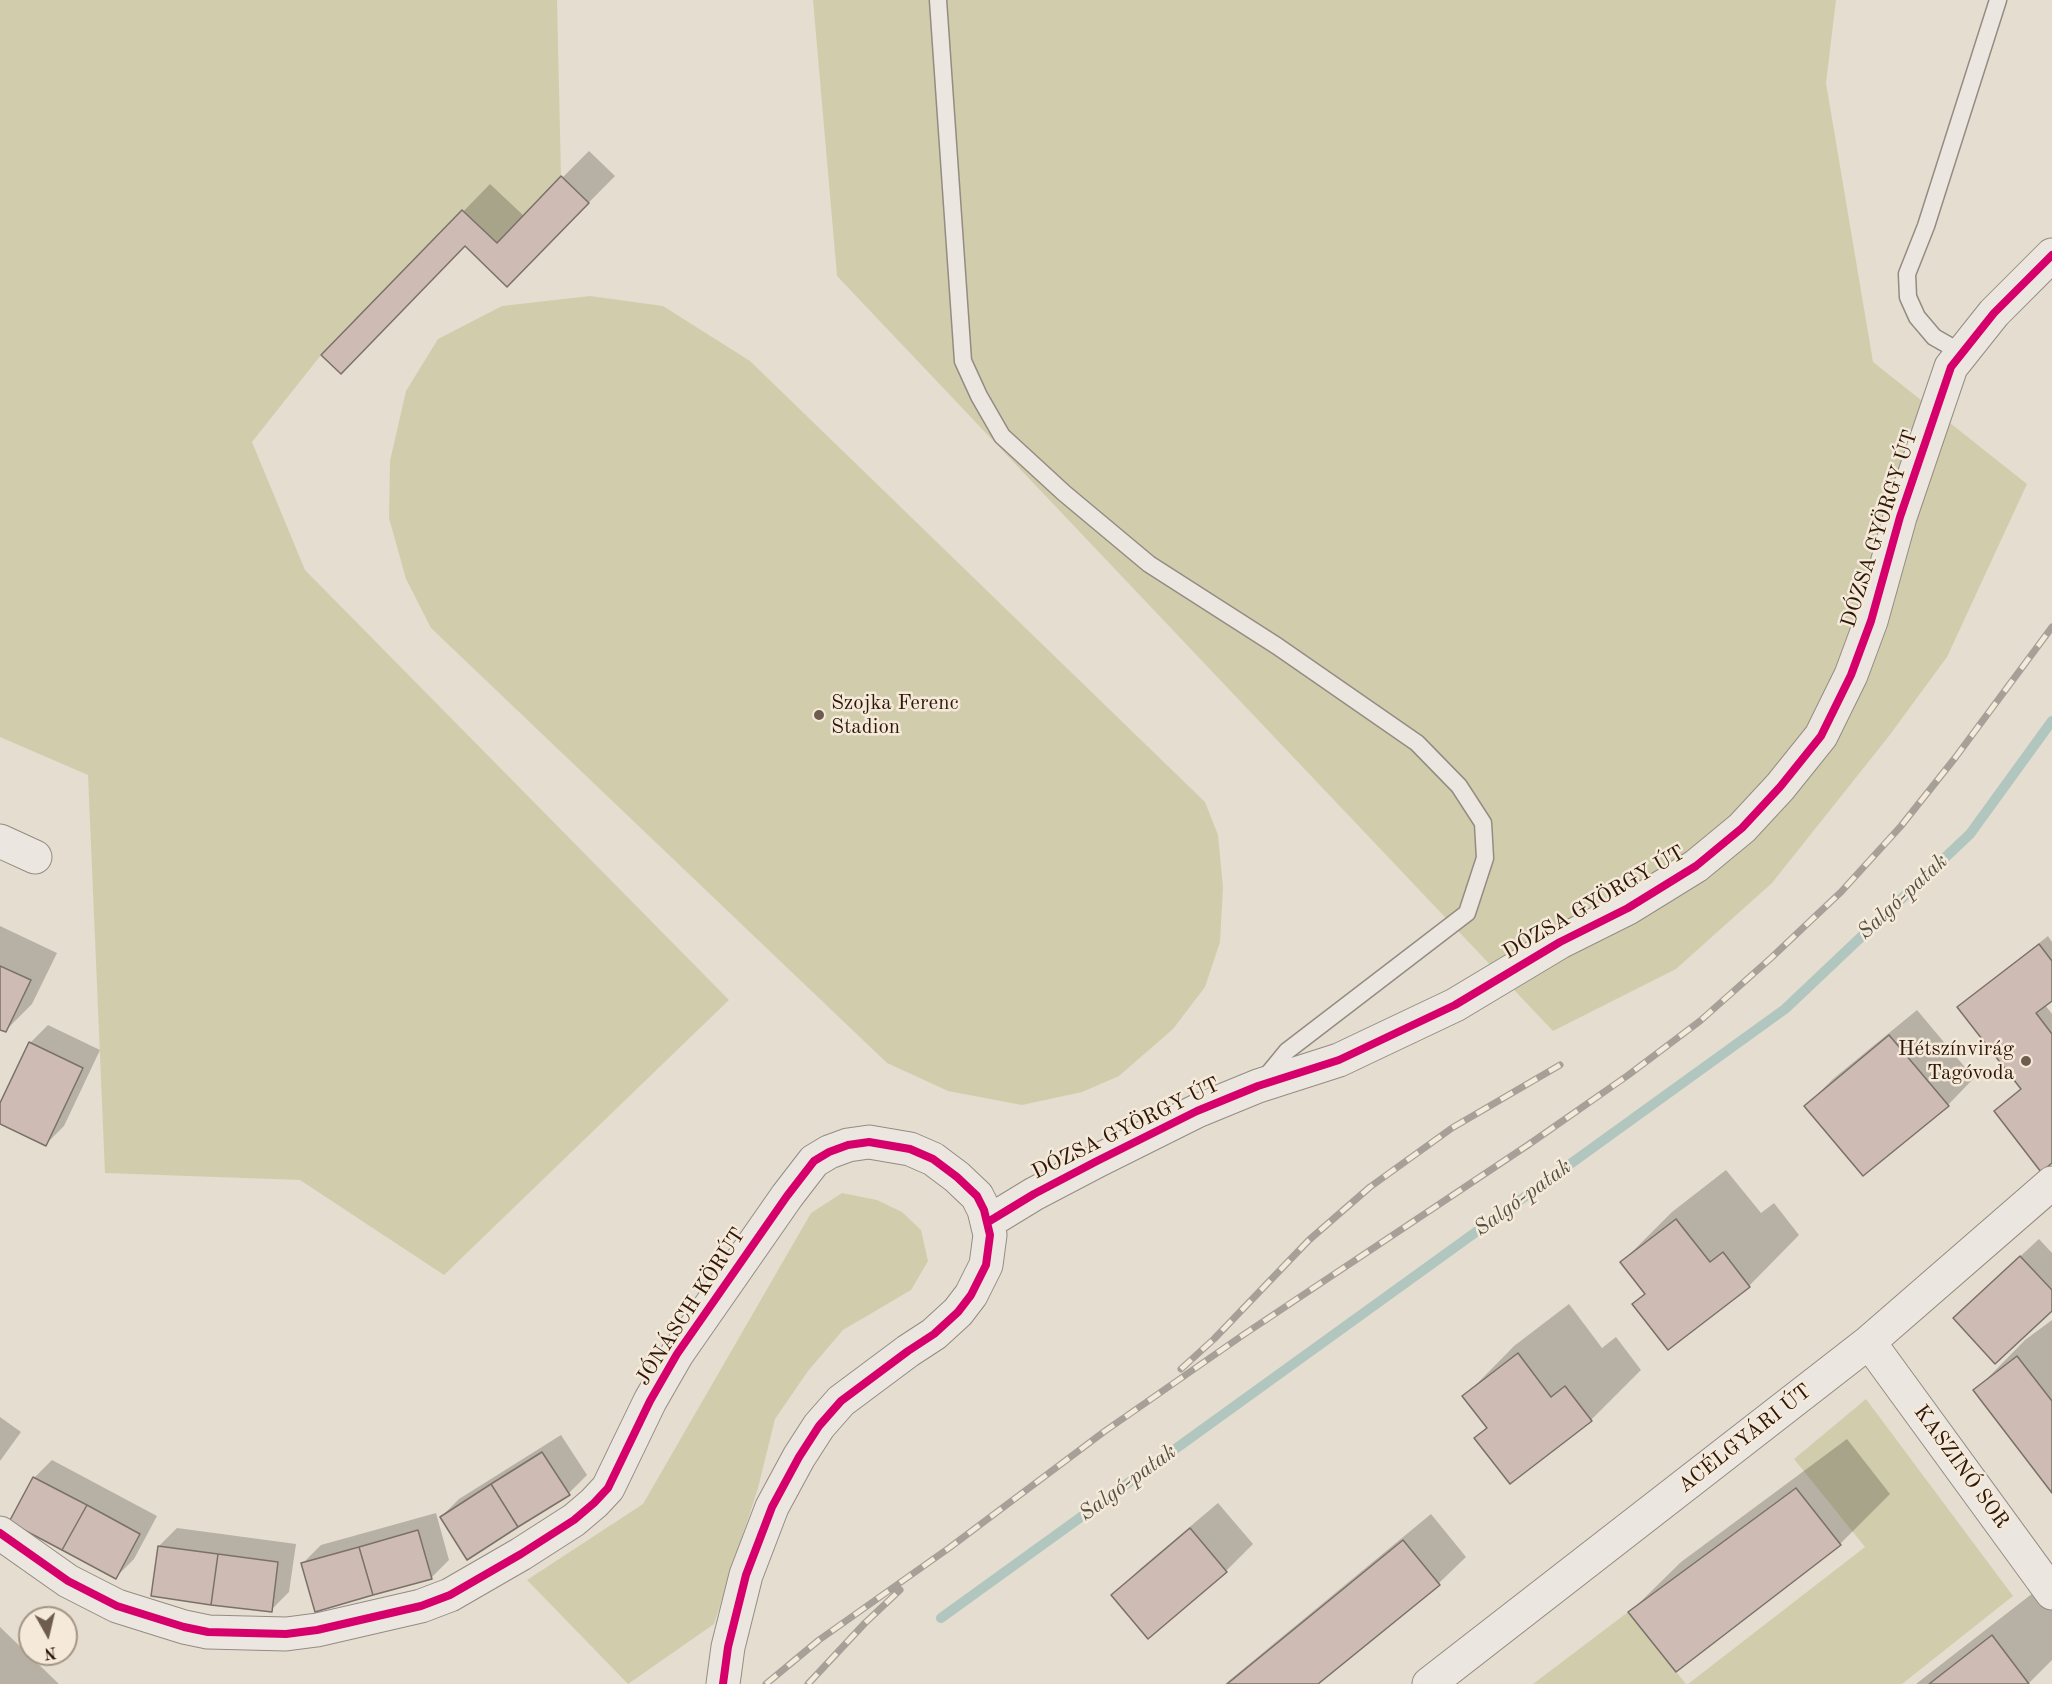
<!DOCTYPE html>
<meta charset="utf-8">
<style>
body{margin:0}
#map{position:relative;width:2052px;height:1684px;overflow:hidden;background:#e5ddcf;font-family:"Old Standard TT",serif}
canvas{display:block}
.north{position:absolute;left:18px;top:1606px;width:60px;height:60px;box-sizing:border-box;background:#f5ead9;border:2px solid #a59585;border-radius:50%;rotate:172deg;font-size:16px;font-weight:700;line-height:24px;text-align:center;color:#2e1608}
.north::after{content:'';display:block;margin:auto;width:21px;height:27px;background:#6e5c4e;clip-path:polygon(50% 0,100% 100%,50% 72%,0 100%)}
</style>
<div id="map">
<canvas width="2052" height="1684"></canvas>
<div class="north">N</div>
</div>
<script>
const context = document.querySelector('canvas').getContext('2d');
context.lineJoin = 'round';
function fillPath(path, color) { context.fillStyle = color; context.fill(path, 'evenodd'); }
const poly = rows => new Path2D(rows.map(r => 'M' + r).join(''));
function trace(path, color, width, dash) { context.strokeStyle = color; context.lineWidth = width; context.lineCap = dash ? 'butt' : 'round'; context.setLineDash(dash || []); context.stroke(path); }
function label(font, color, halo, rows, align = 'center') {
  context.font = font + ' "Old Standard TT",serif'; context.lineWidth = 5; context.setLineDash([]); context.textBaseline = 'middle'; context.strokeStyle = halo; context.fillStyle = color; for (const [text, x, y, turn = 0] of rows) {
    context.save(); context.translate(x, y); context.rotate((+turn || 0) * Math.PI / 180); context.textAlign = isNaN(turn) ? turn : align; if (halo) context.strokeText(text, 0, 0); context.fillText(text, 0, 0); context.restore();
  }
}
fillPath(poly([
 [0,0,557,0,561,176,497,243,462,210,321,355,252,442,305,570,729,1000,444,1275,300,1180,105,1173,88,775,0,737],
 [813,0,1836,0,1826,83,1873,362,2027,484,1947,657,1889,736,1772,883,1676,969,1553,1031,837,276],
 [590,296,663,306,750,361,1205,802,1218,835,1223,887,1220,942,1205,987,1173,1029,1119,1076,1082,1092,1022,1105,948,1091,887,1063,431,628,406,579,389,518,390,461,406,391,438,339,502,306],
 [842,1193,877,1200,902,1212,921,1230,928,1261,911,1290,843,1330,808,1371,775,1419,758,1488,714,1624,628,1684,527,1580,643,1504,811,1213],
 [1866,1399,2013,1596,1902,1684,1688,1684,1865,1547,1794,1459],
 [1628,1612,1686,1684,1533,1684]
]), '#d1cdac');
fillPath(poly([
 [589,151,615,176,534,258,465,244,324,355,490,184,524,216],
 [0,926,57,953,32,1004,5,1031,0,1028],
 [2048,936,2052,942,2052,999,2045,1005,2052,1014,2052,1161,1996,1111,2022,1088,1959,1007],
 [1917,1010,1974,1078,1948,1105,1806,1106,1833,1079],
 [48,1025,100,1050,64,1126,46,1144,0,1122,0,1106,30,1043],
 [1726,1170,1761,1213,1774,1203,1799,1235,1749,1286,1634,1304,1646,1292,1622,1262,1672,1212],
 [2039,1239,2052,1253,2052,1309,1973,1300],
 [1569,1304,1602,1348,1616,1337,1641,1370,1591,1420,1476,1438,1487,1427,1464,1397,1514,1346],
 [2052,1320,2052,1491,1975,1391,2025,1340],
 [0,1417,21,1432,0,1461],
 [561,1435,587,1475,569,1493,441,1517,459,1499],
 [1847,1439,1890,1494,1840,1544,1630,1612,1681,1562],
 [52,1460,157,1516,134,1559,116,1577,34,1478],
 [1218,1503,1253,1544,1226,1571,1149,1637,1113,1596,1140,1569],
 [436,1513,449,1560,431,1578,303,1563,321,1545],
 [1431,1514,1466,1557,1439,1583,1315,1684,1225,1684],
 [177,1528,296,1544,289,1592,271,1610,159,1546],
 [2042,1586,2052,1599,2052,1660,2028,1684,1916,1684],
 [0,1627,59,1684,0,1684]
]), '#0003');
trace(poly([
 [941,1618,1785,1009,1970,834,2052,721]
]), '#b0c6be', 10);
const building = poly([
 [561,176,589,203,507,287,465,246,341,374,321,355,462,210,497,243,561,176],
 [2039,944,2052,961,2052,1001,2036,1013,2052,1034,2052,1163,2041,1172,1994,1111,2021,1089,1957,1007,2039,944],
 [0,966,31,980,6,1032,0,1030,0,966],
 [1889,1035,1949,1106,1863,1176,1804,1106,1889,1035],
 [29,1042,83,1068,46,1146,0,1124,0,1103,29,1042],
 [1676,1219,1710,1262,1723,1252,1750,1287,1668,1350,1632,1304,1645,1294,1620,1262,1676,1219],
 [2020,1256,2052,1290,2052,1311,1995,1364,1953,1318,2020,1256],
 [1518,1353,1551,1397,1565,1386,1592,1421,1510,1484,1474,1438,1487,1428,1462,1396,1518,1353],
 [2017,1356,2052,1401,2052,1493,1973,1390,2017,1356],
 [542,1452,570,1495,518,1527,491,1484,542,1452],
 [33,1477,87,1505,62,1550,9,1522,33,1477],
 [491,1484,518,1527,467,1560,440,1517,491,1484],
 [1796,1488,1841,1545,1676,1672,1628,1612,1796,1488],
 [87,1505,140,1534,116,1579,62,1550,87,1505],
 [1190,1528,1227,1572,1148,1639,1111,1595,1190,1528],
 [418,1530,432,1579,373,1595,359,1547,418,1530],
 [1403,1540,1440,1585,1318,1684,1227,1684,1403,1540],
 [158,1546,218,1554,211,1605,151,1596,158,1546],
 [359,1547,373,1595,315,1612,301,1563,359,1547],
 [218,1554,278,1562,272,1612,211,1605,218,1554],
 [1992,1635,2029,1684,1929,1684,1992,1635]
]);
fillPath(building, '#cdbbb4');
trace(building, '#7a7168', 1.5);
const lane = poly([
 [938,0,963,361,979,396,1002,436,1064,493,1149,564,1277,646,1417,743,1459,786,1483,823,1485,858,1467,913,1287,1051,1264,1079],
 [1962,353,1934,337,1917,317,1908,297,1907,274,1926,226,1998,0]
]);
const street = poly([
 [0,841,35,857],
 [988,1222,1034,1194,1097,1161,1197,1111,1258,1086,1339,1060,1455,1005,1560,942,1628,908,1696,866,1742,828,1780,787,1821,736,1851,675,1871,621,1900,517,1951,367,1994,313,2052,255],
 [1869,1342,2052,1593],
 [0,1533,68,1581,117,1606,184,1627,208,1632,286,1634,317,1630,421,1606,450,1595,521,1554,574,1520,594,1503,608,1488,650,1401,677,1354,787,1196,814,1161,829,1152,848,1145,869,1142,910,1149,933,1159,957,1177,977,1196,984,1210,990,1235,986,1265,971,1295,958,1312,934,1334,908,1351,841,1401,819,1426,799,1457,772,1507,746,1575,728,1647,723,1684],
 [1429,1684,1869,1342,2052,1183]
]);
trace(lane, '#948c83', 19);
trace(street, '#948c83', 35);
trace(lane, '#ebe6df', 16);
trace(street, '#ebe6df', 33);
const rail = poly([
 [1181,1369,1214,1339,1309,1240,1370,1187,1452,1128,1560,1065],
 [766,1684,819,1640,949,1548,1105,1431,1243,1335,1528,1145,1627,1076,1700,1021,1771,958,1841,892,1901,826,1955,758,2052,627],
 [808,1684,865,1623,900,1590]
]);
trace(rail, '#a6a099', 7);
trace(rail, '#f5ead9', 4.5, [14]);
trace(poly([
 [988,1222,1034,1194,1097,1161,1197,1111,1258,1086,1339,1060,1455,1005,1560,942,1628,908,1696,866,1742,828,1780,787,1821,736,1851,675,1871,621,1900,517,1951,367,1994,313,2052,255],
 [0,1533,68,1581,117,1606,184,1627,208,1632,286,1634,317,1630,421,1606,450,1595,521,1554,574,1520,594,1503,608,1488,650,1401,677,1354,787,1196,814,1161,829,1152,848,1145,869,1142,910,1149,933,1159,957,1177,977,1196,984,1210,990,1235,986,1265,971,1295,958,1312,934,1334,908,1351,841,1401,819,1426,799,1457,772,1507,746,1575,728,1647,723,1684]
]), '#d6006c', 8);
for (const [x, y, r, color] of [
 [819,715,6,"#6e5c4e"],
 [2026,1061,6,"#6e5c4e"]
]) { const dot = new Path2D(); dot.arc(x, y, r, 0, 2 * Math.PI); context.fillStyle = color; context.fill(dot); trace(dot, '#f5ead9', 2); }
label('21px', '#2e1608', '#f5ead9', [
 ["DÓZSA GYÖRGY ÚT",1880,529,-72],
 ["DÓZSA GYÖRGY ÚT",1594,903,-30],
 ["DÓZSA GYÖRGY ÚT",1126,1129,-26],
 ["JÓNÁSCH KÖRÚT",691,1307,-57],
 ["ACÉLGYÁRI ÚT",1745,1439,-38],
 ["KASZINÓ SOR",1961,1467,54]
]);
label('21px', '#2e1608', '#f5ead9', [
 ["Szojka Ferenc",831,703],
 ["Stadion",831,727],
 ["Hétszínvirág",2014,1049,"right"],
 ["Tagóvoda",2014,1073,"right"]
], 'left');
label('italic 22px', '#545045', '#f5ead9', [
 ["Salgó-patak",1903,897,-43],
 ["Salgó-patak",1523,1198,-36],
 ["Salgó-patak",1128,1483,-36]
]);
</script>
